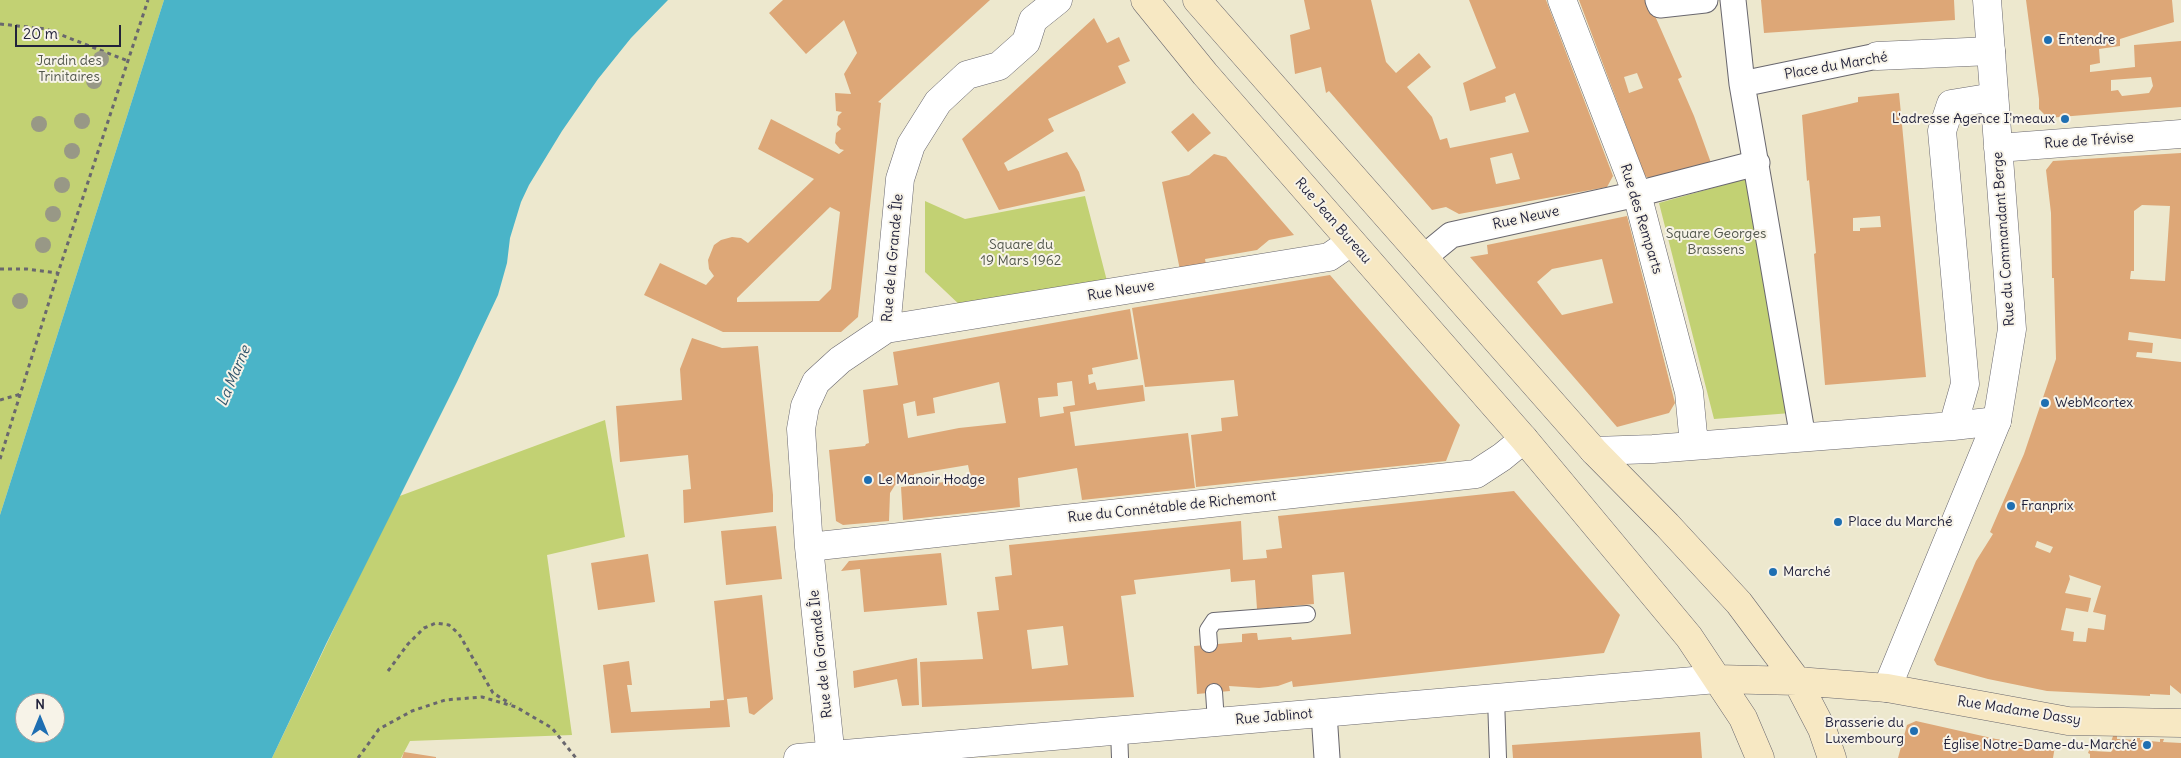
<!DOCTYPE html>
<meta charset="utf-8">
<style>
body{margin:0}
#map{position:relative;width:2181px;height:758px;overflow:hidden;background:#ede8ce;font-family:Delius,sans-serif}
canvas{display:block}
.north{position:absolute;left:15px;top:693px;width:50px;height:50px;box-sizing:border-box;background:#f7f3e8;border:1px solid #a29fa3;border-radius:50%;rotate:0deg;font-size:14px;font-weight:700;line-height:20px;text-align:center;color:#22223b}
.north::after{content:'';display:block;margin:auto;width:18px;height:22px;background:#1f6fb2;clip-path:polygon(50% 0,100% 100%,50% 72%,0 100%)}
.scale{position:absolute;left:15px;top:25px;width:106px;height:22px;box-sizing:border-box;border:2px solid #22223b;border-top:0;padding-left:6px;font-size:15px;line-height:18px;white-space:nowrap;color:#22223b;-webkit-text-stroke:4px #f7f3e8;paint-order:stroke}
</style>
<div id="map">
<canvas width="2181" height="758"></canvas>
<div class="north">N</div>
<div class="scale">20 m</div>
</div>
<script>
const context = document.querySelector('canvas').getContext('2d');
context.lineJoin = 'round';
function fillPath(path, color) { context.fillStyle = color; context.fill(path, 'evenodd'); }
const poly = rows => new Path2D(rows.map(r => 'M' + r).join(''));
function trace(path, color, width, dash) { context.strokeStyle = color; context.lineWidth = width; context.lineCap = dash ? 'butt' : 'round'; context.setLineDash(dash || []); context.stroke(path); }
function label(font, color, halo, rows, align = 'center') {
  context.font = font + ' Delius,sans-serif'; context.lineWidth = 4; context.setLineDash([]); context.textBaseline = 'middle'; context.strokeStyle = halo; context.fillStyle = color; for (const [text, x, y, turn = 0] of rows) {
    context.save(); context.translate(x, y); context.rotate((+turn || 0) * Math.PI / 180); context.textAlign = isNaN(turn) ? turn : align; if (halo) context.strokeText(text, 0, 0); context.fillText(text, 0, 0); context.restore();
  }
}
fillPath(poly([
 [0,0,164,0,0,515],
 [1752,177,1791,413,1714,419,1659,203],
 [1085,196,1107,281,963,308,925,272,925,201,965,219],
 [605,420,625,537,547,555,572,735,410,741,401,758,272,758,397,497]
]), '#c2d173');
fillPath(poly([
 [164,0,668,0,631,38,598,79,562,131,529,185,521,202,510,238,507,263,498,295,457,382,326,644,272,758,0,758,0,515],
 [25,703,55,703,55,733,25,733]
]), '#4ab4c8');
fillPath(poly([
 [783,0,990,0,878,102,881,103,858,317,841,332,723,332,644,295,660,263,706,285,714,276,709,269,708,260,714,245,721,240,732,237,741,238,748,243,814,179,758,149,771,119,839,154,844,150,840,149,835,143,836,133,841,129,837,125,838,116,842,112,836,111,835,93,851,94,844,74,857,53,844,20,806,54,769,13],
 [830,207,840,212,831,289,819,301,737,302,737,298],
 [1304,0,1371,0,1386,62,1396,73,1419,53,1431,67,1407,87,1432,117,1440,140,1447,138,1450,148,1529,132,1515,93,1505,97,1506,102,1470,111,1463,83,1496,68,1469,0,1546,0,1613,176,1607,187,1459,214,1446,207,1432,210,1329,91,1326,93,1321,67,1295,74,1290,35,1310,29],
 [1512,153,1520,179,1496,184,1490,158],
 [1579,0,1648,0,1681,75,1682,77,1678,79,1694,116,1711,163,1654,181,1645,176],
 [1637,73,1643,88,1629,93,1624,77],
 [1761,0,1954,0,1955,20,1764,33],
 [2026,0,2172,0,2174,22,2120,39,2120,46,2099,49,2100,63,2090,65,2090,72,2135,67,2134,45,2181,41,2181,107,2048,118,2039,109,2039,99],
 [2151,77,2153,86,2149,93,2122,96,2118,90,2111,91,2111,80],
 [1094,18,1107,43,1119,37,1122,44,1130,61,1118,66,1126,83,1048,119,1054,131,1004,163,1008,171,1067,152,1079,172,1085,191,999,210,962,139],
 [1899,93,1926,377,1825,385,1814,254,1816,253,1809,180,1807,181,1802,115,1858,102,1858,97],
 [1880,216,1881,227,1860,228,1860,231,1853,231,1853,218],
 [1193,113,1211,133,1188,152,1171,132],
 [2181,153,2181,339,2129,332,2128,340,2153,343,2152,353,2137,352,2136,357,2181,362,2181,694,2170,685,2170,695,2150,694,2150,696,2047,691,1988,679,1937,665,1934,660,1976,561,1993,534,1990,532,2024,454,2056,359,2054,278,2052,278,2051,213,2046,170,2053,161],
 [2142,205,2170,206,2165,281,2130,279,2131,271,2134,271,2134,211],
 [2037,541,2053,547,2050,553,2035,547],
 [2069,575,2101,586,2093,612,2106,615,2104,630,2088,628,2086,642,2073,641,2074,632,2061,630,2066,608,2088,612,2091,598,2065,593,2070,579],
 [1214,154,1226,157,1294,235,1269,240,1257,250,1205,259,1206,265,1180,270,1162,182,1189,175],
 [1627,216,1675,403,1669,413,1617,427,1470,257,1488,254,1487,245],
 [1602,259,1613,303,1562,315,1537,282,1552,269],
 [1330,275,1460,425,1446,461,1196,487,1191,435,1222,431,1221,418,1238,416,1234,380,1145,387,1132,308],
 [1130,309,1138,359,1092,368,1093,374,1088,375,1089,384,1095,382,1097,390,1143,385,1145,401,1070,412,1075,446,1188,433,1195,488,1082,500,1077,468,1018,478,1020,507,903,520,901,487,971,479,968,465,914,474,914,476,895,485,890,493,889,521,843,525,836,521,829,450,865,446,866,444,869,443,863,390,898,385,893,352],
 [1072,381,1075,405,1063,407,1064,413,1040,417,1038,398,1058,396,1057,383],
 [999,382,1006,423,959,428,908,438,903,404,915,401,917,416,935,413,933,398],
 [692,338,722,348,758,346,773,495,773,512,684,523,683,490,691,489,688,455,620,462,616,406,682,400,680,369],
 [1514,491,1620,615,1604,653,1293,687,1292,681,1278,686,1259,688,1229,686,1230,691,1197,694,1194,646,1242,642,1242,634,1252,633,1257,633,1258,640,1291,637,1292,640,1351,634,1344,572,1312,575,1314,604,1257,609,1255,580,1231,582,1230,569,1134,580,1136,594,1121,596,1134,697,922,707,920,662,983,659,977,612,999,610,995,577,1012,575,1009,545,1241,521,1243,560,1267,558,1266,550,1282,548,1278,516],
 [1063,626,1068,665,1032,669,1027,630],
 [776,526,782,579,726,585,721,531],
 [941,553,947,605,864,612,860,569,841,571,849,561],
 [648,554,655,602,598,610,591,563],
 [762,595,773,699,754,715,749,713,747,697,727,699,730,727,611,733,603,665,629,661,632,685,627,685,631,712,710,708,710,701,724,700,714,601],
 [917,658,919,705,902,706,897,679,854,688,853,671],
 [1916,721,1996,739,2055,746,2053,758,1898,758,1907,725],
 [1700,732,1702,758,1513,758,1512,745],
 [2113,736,2117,736,2117,739,2137,740,2137,738,2140,738,2140,740,2160,742,2160,739,2164,739,2163,742,2181,743,2181,758,2090,758,2090,754,2088,753,2090,748,2093,748,2093,751,2111,752,2113,749,2113,742,2111,742],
 [404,752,436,757,436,758,402,758]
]), '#dda777');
const service = poly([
 [1209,644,1208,630,1214,621,1307,614],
 [1214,692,1216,722],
 [1496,698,1498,758],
 [1119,730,1120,758]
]);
const pedestrian = poly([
 [1658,0,1660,5,1705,0],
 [1733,0,1742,84,1877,56],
 [1742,84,1803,438],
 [1423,258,1451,235,1637,194,1757,163],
 [1324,713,1327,758]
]);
const minor = poly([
 [1562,0,1637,194,1689,392,1694,445],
 [1877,56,1991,51],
 [886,329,900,179,911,145,938,102,967,75,999,66,1026,42,1033,20,1058,0],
 [1953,426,1965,384,1942,131,1951,104,1994,97],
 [1594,451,1653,449,1953,426,1997,421],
 [809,547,1476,474,1502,457,1524,439],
 [798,758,1717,679],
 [831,758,809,547,801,429,805,406,816,382,840,360,886,329,1329,257,1351,242]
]);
const tertiary = poly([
 [1998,148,2181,134],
 [1887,688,1997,421,2012,329,1987,0]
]);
const secondary = poly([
 [1145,0,1205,74,1524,439,1689,637,1743,718,1760,758],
 [1197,0,1594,451,1667,525,1739,603,1797,681,1822,729,1832,758],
 [1717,679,1797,681,1887,688,2068,721,2181,723]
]);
trace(service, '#69676e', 18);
trace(pedestrian, '#69676e', 27);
trace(minor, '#69676e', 29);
trace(tertiary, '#69676e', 29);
trace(secondary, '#69676e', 29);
trace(poly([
 [0,24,46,29,128,61],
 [0,269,27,269,58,273],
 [0,400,21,394],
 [0,459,58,273,148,0],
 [388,671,408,644,424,628,436,623,449,625,459,634,493,693,511,704],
 [358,758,379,729,412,711,445,700,482,697,516,707,552,728,576,758]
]), '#69676e', 3, [4, 4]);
trace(service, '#fff', 16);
trace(pedestrian, '#fff', 25);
trace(minor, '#fff', 28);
trace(tertiary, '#fff', 28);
trace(secondary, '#f7e8c3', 28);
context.fillStyle = '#989886';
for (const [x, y] of [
 [101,59],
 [94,81],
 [82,121],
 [39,124],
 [72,151],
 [62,185],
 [53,214],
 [43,245],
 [20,301]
]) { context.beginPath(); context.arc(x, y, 8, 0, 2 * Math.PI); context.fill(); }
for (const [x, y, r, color] of [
 [2048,40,5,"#1f6fb2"],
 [2065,119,5,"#1f6fb2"],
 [2045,403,5,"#1f6fb2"],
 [868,480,5,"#1f6fb2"],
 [2011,506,5,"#1f6fb2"],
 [1838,522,5,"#1f6fb2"],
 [1773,572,5,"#1f6fb2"],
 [1914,731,5,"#1f6fb2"],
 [2147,745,5,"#1f6fb2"]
]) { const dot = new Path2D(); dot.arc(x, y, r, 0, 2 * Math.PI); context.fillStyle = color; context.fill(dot); trace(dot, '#f7f3e8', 2); }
label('14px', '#22223b', '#f7f3e8', [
 ["Entendre",2058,40],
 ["L'adresse Agence I'meaux",2055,119,"right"],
 ["WebMcortex",2055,403],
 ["Le Manoir Hodge",878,480],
 ["Franprix",2021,506],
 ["Place du Marché",1848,522],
 ["Marché",1783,572],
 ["Brasserie du",1904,723,"right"],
 ["Luxembourg",1904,739,"right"],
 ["Église Notre-Dame-du-Marché",2137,745,"right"]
], 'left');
label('14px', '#52574c', '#f7f3e8', [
 ["Jardin des",69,61],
 ["Trinitaires",69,77],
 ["Square Georges",1716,234],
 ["Brassens",1716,250],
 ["Square du",1021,245],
 ["19 Mars 1962",1021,261]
]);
label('14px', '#22223b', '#f7f3e8', [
 ["Place du Marché",1836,66,-10],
 ["Rue de Trévise",2089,141,-4],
 ["Rue Neuve",1526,218,-12],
 ["Rue des Remparts",1641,219,73],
 ["Rue Jean Bureau",1333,221,49],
 ["Rue du Commandant Berge",2004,239,-94],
 ["Rue de la Grande Île",893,258,-85],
 ["Rue Neuve",1121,291,-9],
 ["Rue du Connétable de Richemont",1172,507,-6],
 ["Rue de la Grande Île",821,654,-96],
 ["Rue Madame Dassy",2019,711,9],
 ["Rue Jablinot",1274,717,-5]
]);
label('italic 15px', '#30556c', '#f7f3e8', [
 ["La Marne",234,376,-67]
]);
</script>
